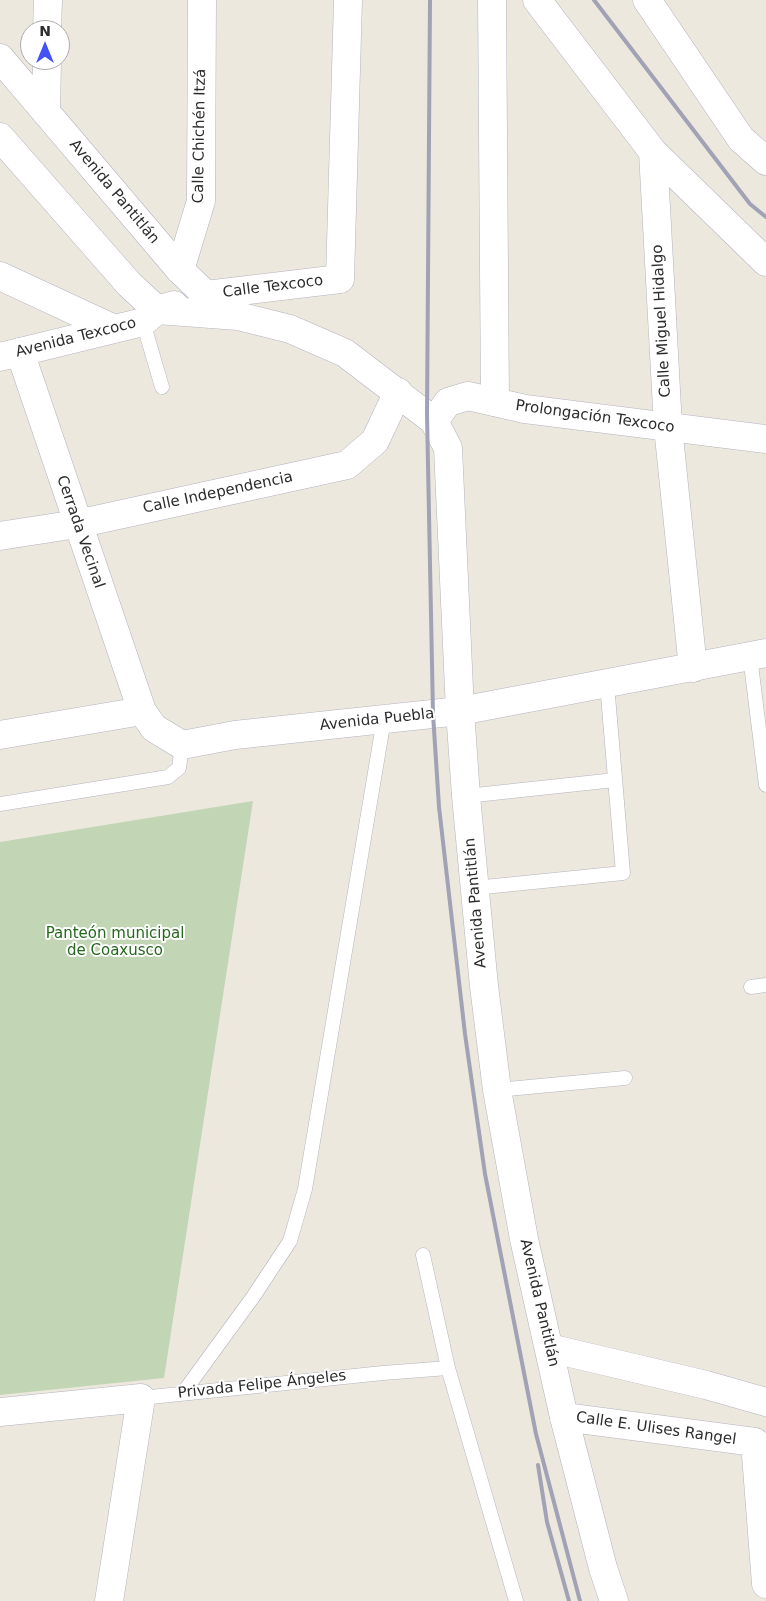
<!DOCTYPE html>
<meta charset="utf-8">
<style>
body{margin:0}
#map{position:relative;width:766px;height:1601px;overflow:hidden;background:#ede8de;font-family:"DejaVu Sans",sans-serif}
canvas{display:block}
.north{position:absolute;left:20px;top:20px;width:50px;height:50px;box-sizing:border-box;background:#fff;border:1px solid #ababab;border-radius:50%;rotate:0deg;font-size:14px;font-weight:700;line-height:20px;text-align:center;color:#2c2c2c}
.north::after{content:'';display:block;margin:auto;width:18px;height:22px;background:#4252f6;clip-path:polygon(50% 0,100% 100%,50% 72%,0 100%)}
</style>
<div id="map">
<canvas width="766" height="1601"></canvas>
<div class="north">N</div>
</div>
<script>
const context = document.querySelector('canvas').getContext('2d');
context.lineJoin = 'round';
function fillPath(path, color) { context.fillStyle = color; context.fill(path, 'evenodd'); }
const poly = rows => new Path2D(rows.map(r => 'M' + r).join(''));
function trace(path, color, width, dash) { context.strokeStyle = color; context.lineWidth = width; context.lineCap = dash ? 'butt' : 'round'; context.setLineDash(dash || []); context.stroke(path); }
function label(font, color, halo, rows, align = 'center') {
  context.font = font + ' "DejaVu Sans",sans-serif'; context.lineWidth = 4; context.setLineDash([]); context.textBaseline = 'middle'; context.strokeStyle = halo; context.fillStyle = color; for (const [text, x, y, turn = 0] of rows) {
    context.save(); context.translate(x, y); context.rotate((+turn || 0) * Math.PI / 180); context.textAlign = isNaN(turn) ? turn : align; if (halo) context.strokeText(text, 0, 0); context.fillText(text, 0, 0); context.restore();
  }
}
fillPath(poly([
 [253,801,164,1378,0,1395,0,842]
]), '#c2d6b6');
const service = poly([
 [143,322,162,387],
 [750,656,766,785],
 [466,796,615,780],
 [0,804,168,777,179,768,182,745],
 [474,888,623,873,607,684],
 [751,987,766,985],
 [497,1090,625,1078],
 [423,1255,448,1368],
 [183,1393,253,1297,290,1241,305,1189,384,719],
 [141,1398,383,1373,448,1368,516,1601]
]);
const minor = poly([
 [492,0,495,402],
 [537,0,653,152,766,262],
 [647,0,741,139,766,161],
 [47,30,48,0],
 [46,112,47,60],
 [653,152,668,427,693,668],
 [180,270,201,201,202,0],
 [206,295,340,279,348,0],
 [20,352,142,711,154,728,182,745,235,735,460,711],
 [0,536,77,524,347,465,375,441,398,392],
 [0,735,142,711],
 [0,1412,141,1398,109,1601],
 [564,1417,755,1442,766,1584]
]);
const tertiary = poly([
 [549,1348,706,1385,766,1402]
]);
const secondary = poly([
 [0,58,180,270,206,295,237,316],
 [0,137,129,284,157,310,238,316,290,329,345,353,434,421,448,448,460,711,466,796,484,986,497,1090,524,1239,564,1417,603,1568,614,1601],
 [0,276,112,328],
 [0,357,143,322,157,310,174,305],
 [434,421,448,402,468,396,525,409,766,439],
 [460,711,766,653]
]);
trace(service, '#b2b3bf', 15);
trace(minor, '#b2b3bf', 29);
trace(tertiary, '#b2b3bf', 29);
trace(secondary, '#b2b3bf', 29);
trace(service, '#fff', 14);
trace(minor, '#fff', 28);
trace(tertiary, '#fff', 28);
trace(secondary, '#fff', 28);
trace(poly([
 [430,0,427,414,433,714,439,807,465,1034,485,1174,536,1434,580,1601],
 [594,0,750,204,766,217],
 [538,1465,547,1522,569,1601]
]), '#a1a2b5', 4);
label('15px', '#2c2c2c', '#fff', [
 ["Calle Chichén Itzá",200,136,-89],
 ["Avenida Pantitlán",114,192,50],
 ["Calle Texcoco",273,287,-7],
 ["Calle Miguel Hidalgo",662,321,-93],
 ["Avenida Texcoco",76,338,-14],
 ["Prolongación Texcoco",595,417,8],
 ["Calle Independencia",218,493,-12],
 ["Cerrada Vecinal",80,532,71],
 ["Avenida Puebla",377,720,-6],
 ["Avenida Pantitlán",476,903,-95],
 ["Avenida Pantitlán",539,1303,77],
 ["Privada Felipe Ángeles",262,1385,-6],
 ["Calle E. Ulises Rangel",656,1429,8]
]);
label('15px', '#24681c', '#fff', [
 ["Panteón municipal",115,934],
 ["de Coaxusco",115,951]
]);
</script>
